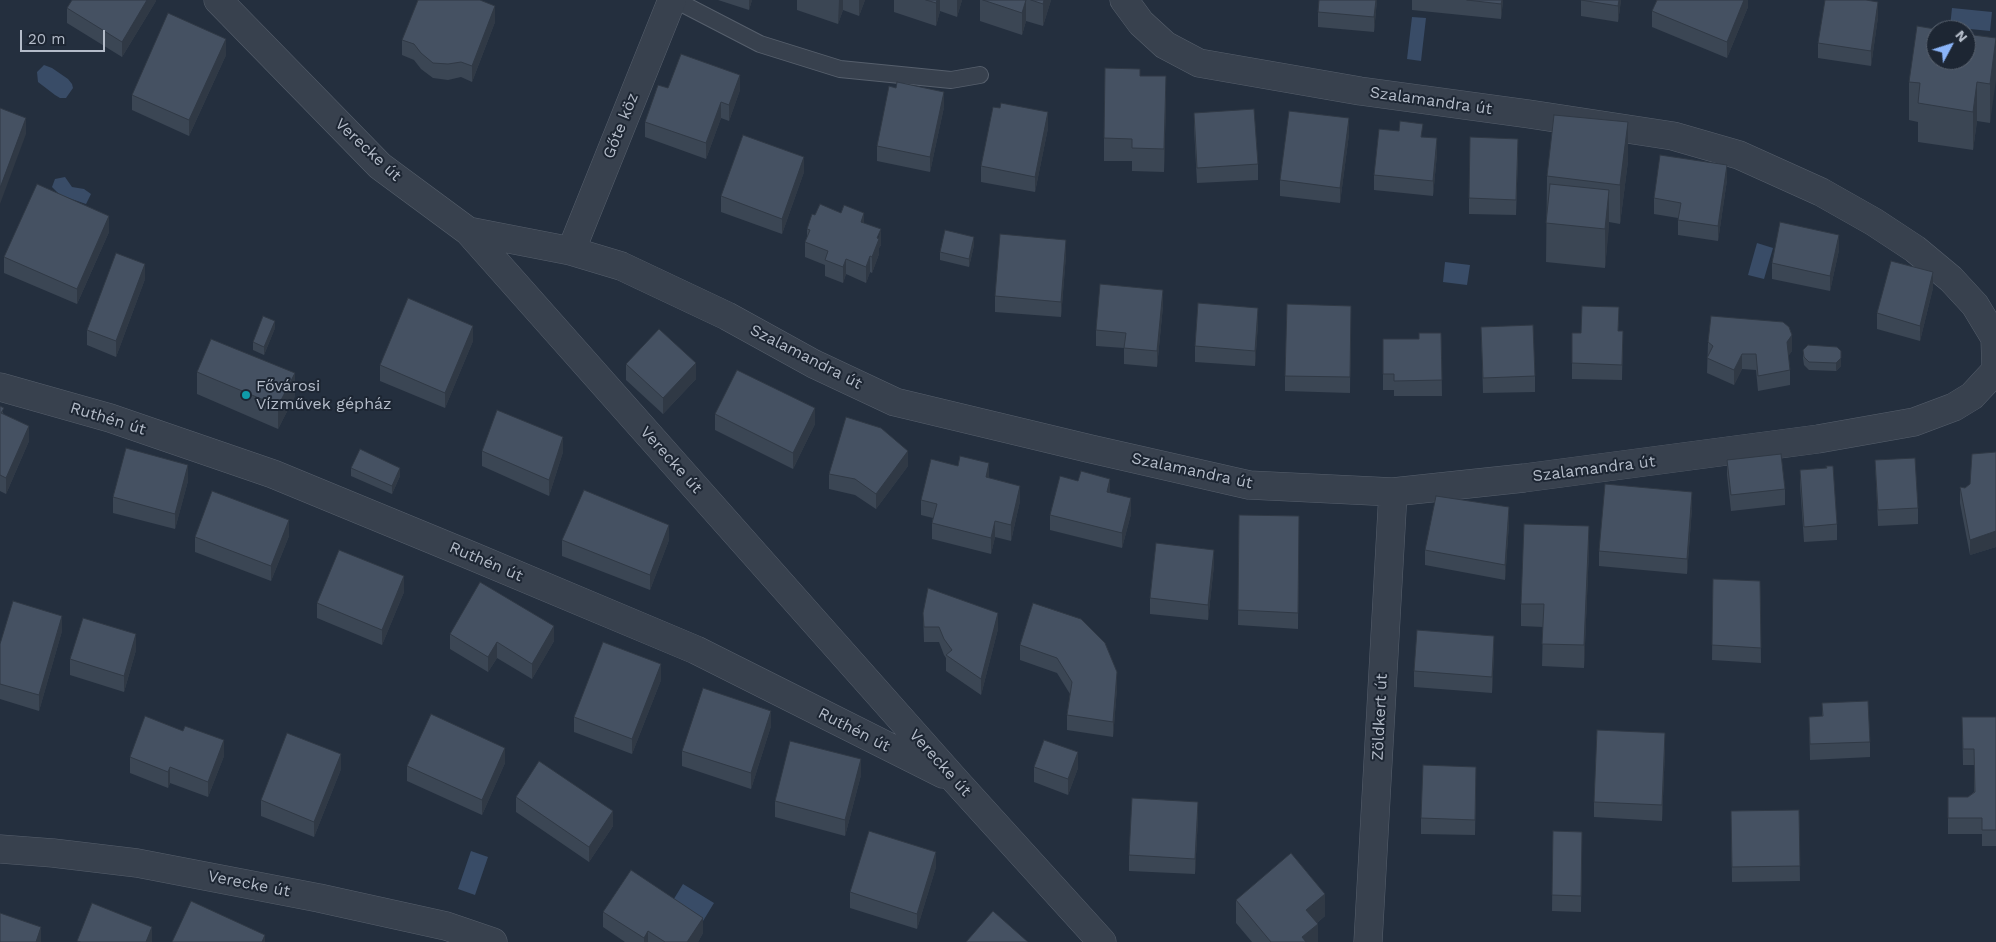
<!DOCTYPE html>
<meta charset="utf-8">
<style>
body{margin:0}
#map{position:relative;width:1996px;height:942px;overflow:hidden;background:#242f3e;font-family:"Work Sans",sans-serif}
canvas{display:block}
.north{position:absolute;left:1926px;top:20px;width:50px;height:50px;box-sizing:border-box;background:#1d2633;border:1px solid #59626f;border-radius:50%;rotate:50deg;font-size:14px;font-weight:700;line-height:20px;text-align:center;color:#b4bcc9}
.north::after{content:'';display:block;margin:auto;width:18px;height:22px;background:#8ab4f8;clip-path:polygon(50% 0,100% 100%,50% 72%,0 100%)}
.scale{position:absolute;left:20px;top:30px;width:85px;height:22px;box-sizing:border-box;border:2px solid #b4bcc9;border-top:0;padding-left:6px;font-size:15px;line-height:18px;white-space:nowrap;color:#b4bcc9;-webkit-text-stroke:4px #1d2633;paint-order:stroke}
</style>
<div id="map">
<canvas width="1996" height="942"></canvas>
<div class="north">N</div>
<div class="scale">20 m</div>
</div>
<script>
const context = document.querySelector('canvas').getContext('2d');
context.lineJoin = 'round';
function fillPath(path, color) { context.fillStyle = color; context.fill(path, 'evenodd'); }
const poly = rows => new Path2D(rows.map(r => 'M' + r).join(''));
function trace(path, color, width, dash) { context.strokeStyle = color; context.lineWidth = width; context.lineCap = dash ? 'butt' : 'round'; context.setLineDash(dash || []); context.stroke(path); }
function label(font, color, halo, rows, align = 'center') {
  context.font = font + ' "Work Sans",sans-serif'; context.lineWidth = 4; context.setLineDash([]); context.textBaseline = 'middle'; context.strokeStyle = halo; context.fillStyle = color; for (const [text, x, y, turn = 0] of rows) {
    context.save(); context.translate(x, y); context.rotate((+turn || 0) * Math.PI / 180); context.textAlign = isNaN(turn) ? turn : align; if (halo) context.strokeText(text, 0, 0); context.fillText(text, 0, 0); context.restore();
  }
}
fillPath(poly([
 [1952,8,1992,12,1990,31,1950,27],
 [1412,17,1426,18,1421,61,1407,59],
 [44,65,52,68,68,79,72,84,73,88,66,98,60,98,55,95,38,82,37,72],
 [65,177,72,187,84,189,91,194,86,204,60,195,52,187,55,179],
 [1757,243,1773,248,1764,279,1748,275],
 [1445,262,1470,265,1467,285,1443,282],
 [471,851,488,857,475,895,458,889],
 [683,884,714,903,703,921,672,902]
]), '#394c67');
const lane = poly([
 [675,0,760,44,840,69,951,80,980,75]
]);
const street = poly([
 [218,0,380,166,468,231,955,780,1102,942],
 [1124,0,1141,23,1165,45,1199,63,1360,91,1529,114,1673,136,1739,155,1821,192,1874,222,1915,249,1951,279,1975,305,1995,338,1996,368],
 [468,231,571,251,621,266,727,316,814,364,895,402,1091,449,1249,485,1393,492,1524,478,1818,439,1914,422,1954,407,1972,396,1996,370],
 [571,251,672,0],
 [0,387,110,418,273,474,472,556,696,650,943,774],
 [0,849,53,853,137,863,319,898,446,926,493,942],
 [1368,942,1393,492]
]);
trace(lane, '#565f6c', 18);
trace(street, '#565f6c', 29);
trace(lane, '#38414e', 16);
trace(street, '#38414e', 28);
fillPath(poly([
 [156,0,156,1,122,57,67,23,67,8],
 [718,0,752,0,749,10],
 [797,0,865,0,859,16,843,10,838,24,797,10],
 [894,0,962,0,957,17,940,11,936,26,894,12],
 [980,0,1051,0,1043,26,1026,21,1022,35,980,21],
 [1377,0,1374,32,1318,27,1318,12],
 [1412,0,1503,0,1501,19,1412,10],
 [1581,0,1621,0,1618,22,1581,16],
 [1748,0,1748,7,1727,58,1652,27,1652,11],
 [1878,17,1871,66,1818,58,1818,43],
 [495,22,472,82,461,77,448,80,433,78,421,69,414,60,402,55,402,40],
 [1996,38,1990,123,1977,121,1973,150,1918,142,1918,122,1909,120,1909,82],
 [226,55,189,136,132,110,132,95],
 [1140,76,1166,99,1164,172,1132,171,1132,161,1104,161,1104,138],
 [668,88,740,90,729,121,721,118,706,159,645,137,645,122],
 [944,107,930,172,877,161,877,146],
 [1194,113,1258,164,1258,180,1197,183,1194,128],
 [1048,128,1035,192,981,182,981,166],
 [1349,134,1340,203,1280,196,1280,180],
 [1423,137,1437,154,1433,196,1374,190,1374,175],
 [1518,154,1516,215,1469,214,1469,198],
 [1628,161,1620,224,1609,222,1605,268,1546,262,1547,176],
 [804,172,782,234,721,212,721,196],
 [1727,180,1718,241,1678,235,1678,218,1654,214,1654,198],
 [864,223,881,245,879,248,879,254,872,273,870,272,866,283,846,274,843,283,825,276,825,265,805,257,805,242,807,238,807,229],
 [109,232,77,304,4,273,4,257],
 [974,245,969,267,940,260,940,252],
 [1839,250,1830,291,1772,279,1772,263],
 [1066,255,1061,317,995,312,995,296],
 [145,279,116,357,87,345,87,330],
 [1933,288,1920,341,1877,329,1877,313],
 [1163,306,1157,367,1124,364,1124,348,1096,346,1096,330],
 [1351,306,1350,393,1285,391,1285,376],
 [1258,323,1255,366,1195,362,1195,346],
 [1481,327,1535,376,1535,392,1483,393],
 [275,328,264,355,253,350,253,342],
 [1619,331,1623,331,1622,380,1572,379,1572,363,1581,333],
 [1441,333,1442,396,1394,396,1394,390,1383,390,1383,339,1419,339],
 [473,341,445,408,380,381,380,365],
 [1708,342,1792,351,1788,356,1790,370,1790,385,1758,391,1756,370,1742,369,1734,385,1707,373],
 [1808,345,1841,366,1836,371,1809,370,1804,365,1803,358,1803,350],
 [626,364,696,379,663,414,626,380],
 [197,372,295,396,278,429,197,394],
 [0,406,4,415,29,441,6,494,0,491],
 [715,414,815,424,793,469,715,430],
 [482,451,563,452,549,496,482,466],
 [1996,452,1996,547,1970,555,1960,503,1960,487,1965,488,1970,484],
 [1727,460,1785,489,1785,505,1731,511,1727,475],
 [1875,460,1918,508,1918,524,1878,526],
 [908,466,876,509,855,495,829,489,829,474],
 [351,468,400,476,392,494,351,476],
 [1826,468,1837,524,1837,540,1804,542,1800,485,1800,470],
 [989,478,1020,501,1011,541,995,537,991,554,932,539,932,523,933,518,921,515,921,500],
 [188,481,175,529,113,513,113,497],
 [1110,493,1131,514,1122,548,1050,530,1050,515],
 [1692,508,1687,574,1599,566,1599,551],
 [1239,515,1299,516,1298,629,1238,625],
 [1509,523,1505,580,1425,565,1425,550],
 [289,536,271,581,195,552,195,537],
 [562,540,669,540,650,590,562,556],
 [1589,549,1584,668,1542,666,1543,627,1521,626,1521,604],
 [1214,565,1208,620,1150,614,1150,598],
 [1713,579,1760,581,1761,663,1712,660],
 [404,592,382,645,317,618,317,603],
 [1033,603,1117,688,1113,737,1067,730,1067,715,1070,694,1057,673,1020,660,1020,645],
 [923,613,998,629,981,695,946,671,946,658,944,655,939,642,924,642],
 [62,631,39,711,0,699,0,644],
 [450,634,554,641,532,679,497,658,488,672,450,649],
 [136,650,124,692,70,675,70,659],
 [1494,651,1492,693,1414,687,1414,671],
 [661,680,632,754,574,732,574,717],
 [1822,703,1870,742,1870,757,1810,760,1809,717,1822,716],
 [1962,717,1996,717,1996,846,1982,846,1982,834,1948,834,1948,797,1968,797,1974,792,1974,765,1963,765],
 [771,726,751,789,682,766,682,751],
 [1665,749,1662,821,1594,817,1594,802],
 [224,756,208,797,170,783,168,788,130,773,130,757],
 [505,763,482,815,407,781,407,766],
 [1034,767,1078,768,1068,795,1034,782],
 [341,769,314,837,261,816,261,800],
 [861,775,845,836,775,817,775,801],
 [1476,782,1475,835,1421,834,1421,818],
 [516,797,613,826,589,862,516,812],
 [1799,810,1800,881,1732,882,1731,811],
 [1198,817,1195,874,1129,871,1129,855],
 [1553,831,1582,832,1581,912,1552,911],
 [936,867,917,929,850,908,850,892],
 [1236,900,1325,916,1317,923,1318,942,1252,942,1236,923],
 [603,912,703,933,698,942,625,942,603,927]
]), '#3b4654');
fillPath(poly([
 [147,0,156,0,156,1,122,57,122,42],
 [749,0,752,0,749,10],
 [839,0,843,0,843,10,838,24],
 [859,0,865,0,859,16],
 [937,0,940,0,940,11,936,26,936,3],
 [957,0,962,0,957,17],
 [1026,0,1026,21,1022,35,1022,13],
 [1044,0,1051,0,1043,26,1043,4],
 [1376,0,1377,0,1374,32,1374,17],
 [1502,0,1503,0,1501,19,1501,4],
 [1619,0,1621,0,1618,22,1618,6],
 [1744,0,1748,0,1748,7,1727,58,1727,42],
 [1878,2,1878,17,1871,66,1871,51],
 [495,6,495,22,472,82,472,66],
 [226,39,226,55,189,136,189,120],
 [1996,41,1996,80,1990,123,1990,84],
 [740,75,740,90,729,121,729,105],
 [1166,76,1166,99,1164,172,1164,149],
 [1977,82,1977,121,1973,150,1973,112],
 [944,92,944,107,930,172,930,157],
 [721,102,721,118,706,159,706,143],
 [1048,112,1048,128,1035,192,1035,177],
 [26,118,26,134,0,204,0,188],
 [1349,118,1349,134,1340,203,1340,188],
 [1628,122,1628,161,1620,224,1620,185],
 [1437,138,1437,154,1433,196,1433,181],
 [804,157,804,172,782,234,782,219],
 [1727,165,1727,180,1718,241,1718,226],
 [1609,190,1609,228,1605,268,1605,229],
 [864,213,864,229,861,222],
 [109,216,109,232,77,304,77,289],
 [881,229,881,245,879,248,879,254,872,273,872,257],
 [1839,235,1839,250,1830,291,1830,276],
 [974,237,974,245,969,267,969,259],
 [1066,240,1066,255,1061,317,1061,302],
 [870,256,870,272,866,283,866,267],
 [846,259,846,274,843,283,843,267],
 [145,264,145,279,116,357,116,341],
 [1933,272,1933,288,1920,341,1920,326],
 [1163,290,1163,306,1157,367,1157,351],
 [1258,308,1258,323,1255,366,1255,351],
 [275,321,275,328,264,355,264,347],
 [473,326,473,341,445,408,445,393],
 [1792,335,1792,351,1787,358,1787,342],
 [1742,354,1742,369,1734,385,1734,370],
 [1841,358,1841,366,1836,371,1836,363],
 [696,363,696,379,663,414,663,398],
 [295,373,295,396,278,429,278,406],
 [815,408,815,424,793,469,793,453],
 [29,426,29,441,6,494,6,478],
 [563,437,563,452,549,496,549,480],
 [908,451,908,466,876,509,876,494],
 [989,463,989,479,986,477],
 [188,465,188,481,175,529,175,514],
 [400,468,400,476,392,494,392,486],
 [1110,479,1110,494,1107,492],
 [1020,486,1020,501,1011,541,1011,525],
 [1692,492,1692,508,1687,574,1687,559],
 [1131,498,1131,514,1122,548,1122,533],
 [1509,507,1509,523,1505,580,1505,565],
 [289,520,289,536,271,581,271,566],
 [995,521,995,537,991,554,991,538],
 [669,525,669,540,650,590,650,575],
 [1589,526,1589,549,1584,668,1584,645],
 [1996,531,1996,547,1970,555,1970,540],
 [1214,550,1214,565,1208,620,1208,605],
 [404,576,404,592,382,645,382,630],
 [998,613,998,629,981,695,981,679],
 [62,616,62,631,39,711,39,695],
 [554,626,554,641,532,679,532,664],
 [136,634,136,650,124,692,124,676],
 [1494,636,1494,651,1492,693,1492,677],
 [497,642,497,658,488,672,488,657],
 [661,664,661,680,632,754,632,739],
 [1117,672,1117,688,1113,737,1113,722],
 [771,711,771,726,751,789,751,773],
 [1665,733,1665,749,1662,821,1662,805],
 [224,740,224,756,208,797,208,782],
 [505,748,505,763,482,815,482,800],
 [1078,752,1078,768,1068,795,1068,779],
 [341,754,341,769,314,837,314,822],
 [861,759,861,775,845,836,845,820],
 [170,767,170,783,168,788,168,772],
 [1198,802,1198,817,1195,874,1195,859],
 [613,811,613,826,589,862,589,847],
 [936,852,936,867,917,929,917,914],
 [1325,894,1325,916,1306,932,1306,910],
 [703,918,703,933,698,942,687,942],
 [1318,924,1318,942,1302,942,1302,937],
 [41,927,41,942,36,942],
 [152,927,152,942,146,942],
 [648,931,648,942,644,942,644,938],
 [265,935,265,942,262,942]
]), '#303945');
const building = poly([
 [72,0,147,0,122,42,67,8,72,0],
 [418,0,480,0,495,6,472,66,461,62,448,64,433,63,421,53,414,44,402,40,418,0],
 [926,0,937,0,936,3,926,0],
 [983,0,1026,0,1022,13,983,0],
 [1031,0,1044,0,1043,4,1031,0],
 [1319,0,1376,0,1374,17,1318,12,1319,0],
 [1467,0,1502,0,1501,4,1467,0],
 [1581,0,1619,0,1618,6,1581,0],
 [1657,0,1744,0,1727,42,1652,11,1657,0],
 [1825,0,1866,0,1878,2,1871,51,1818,43,1825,0],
 [168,13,226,39,189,120,132,95,168,13],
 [1917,26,1941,30,1936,30,1936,60,1966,60,1966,34,1996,38,1990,84,1977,82,1973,112,1918,103,1920,83,1909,82,1917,26],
 [681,54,740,75,729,105,721,102,706,143,645,122,658,85,668,88,681,54],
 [1105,68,1140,69,1140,76,1166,76,1164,149,1132,148,1132,139,1104,138,1105,68],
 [897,82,944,92,930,157,877,146,889,86,896,88,897,82],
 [1001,103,1048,112,1035,177,981,166,993,107,1000,108,1001,103],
 [0,108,26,118,0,188,0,108],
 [1254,109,1258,164,1197,168,1194,113,1254,109],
 [1289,111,1349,118,1340,188,1280,180,1289,111],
 [1554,115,1628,122,1620,185,1547,176,1554,115],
 [1400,121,1423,124,1421,137,1437,138,1433,181,1374,175,1379,129,1399,131,1400,121],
 [743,135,804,157,782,219,721,196,743,135],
 [1470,137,1518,139,1516,200,1469,198,1470,137],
 [1660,155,1727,165,1718,226,1678,220,1681,203,1654,198,1660,155],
 [37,184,109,216,77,289,4,257,37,184],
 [1550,184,1609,190,1605,229,1546,223,1550,184],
 [820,204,841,213,844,205,864,213,861,222,881,229,877,238,879,239,872,257,870,256,866,267,846,259,843,267,825,260,828,251,805,242,810,230,807,229,812,214,815,215,820,204],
 [1780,222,1839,235,1830,276,1772,263,1780,222],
 [945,230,974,237,969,259,940,252,945,230],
 [1000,234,1066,240,1061,302,995,296,1000,234],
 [116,253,145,264,116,341,87,330,116,253],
 [1891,261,1933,272,1920,326,1877,313,1891,261],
 [1100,284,1163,290,1157,351,1124,348,1126,333,1096,330,1100,284],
 [408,298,473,326,445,393,380,365,408,298],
 [1198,303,1258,308,1255,351,1195,346,1198,303],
 [1287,304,1351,306,1350,377,1285,376,1287,304],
 [1582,306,1619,307,1618,331,1623,331,1622,365,1572,363,1572,333,1581,333,1582,306],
 [263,316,275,321,264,347,253,342,263,316],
 [1711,316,1783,322,1789,327,1792,335,1787,342,1790,370,1758,376,1756,354,1742,354,1734,370,1707,358,1713,346,1708,342,1711,316],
 [1533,325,1535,376,1483,378,1481,327,1533,325],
 [659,329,696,363,663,398,626,364,659,329],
 [1419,333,1441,333,1442,380,1394,381,1394,374,1383,374,1383,339,1419,339,1419,333],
 [211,339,295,373,278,406,197,372,211,339],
 [1808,345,1837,347,1841,351,1841,358,1836,363,1809,362,1804,357,1803,350,1808,345],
 [737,370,815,408,793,453,715,414,737,370],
 [0,406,4,408,1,413,29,426,6,478,0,475,0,406],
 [497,410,563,437,549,480,482,451,497,410],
 [846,417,881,428,908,451,876,494,855,479,829,474,846,417],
 [126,448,188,465,175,514,113,497,126,448],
 [360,449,400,468,392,486,351,468,360,449],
 [1996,452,1996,531,1970,540,1960,487,1965,488,1970,484,1972,454,1996,452],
 [1781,454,1785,489,1731,495,1727,460,1781,454],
 [960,456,989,463,986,477,1020,486,1011,525,995,521,991,538,932,523,937,504,921,500,931,459,958,466,960,456],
 [1915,458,1918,508,1878,510,1875,460,1915,458],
 [1826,466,1833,466,1837,524,1804,527,1800,470,1827,468,1826,466],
 [1081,471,1110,479,1107,492,1131,498,1122,533,1050,515,1060,476,1078,481,1081,471],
 [1605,484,1692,492,1687,559,1599,551,1605,484],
 [584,490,669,525,650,575,562,540,584,490],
 [212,491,289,520,271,566,195,537,212,491],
 [1436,496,1509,507,1505,565,1425,550,1436,496],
 [1239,515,1299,516,1298,613,1238,610,1239,515],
 [1524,524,1589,526,1584,645,1542,644,1544,604,1521,604,1524,524],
 [1156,543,1214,550,1208,605,1150,598,1156,543],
 [339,550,404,576,382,630,317,603,339,550],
 [1713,579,1760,581,1761,648,1712,645,1713,579],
 [480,582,554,626,532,664,497,642,488,657,450,634,480,582],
 [928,588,998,613,981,679,946,655,952,650,944,639,939,627,924,627,923,613,928,588],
 [13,601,62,616,39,695,0,684,0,644,13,601],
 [1033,603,1081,619,1105,643,1117,672,1113,722,1067,715,1072,682,1057,658,1020,645,1033,603],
 [83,618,136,634,124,676,70,659,83,618],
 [1417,630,1494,636,1492,677,1414,671,1417,630],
 [603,642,661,664,632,739,574,717,603,642],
 [703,688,771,711,751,773,682,751,703,688],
 [1868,701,1870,742,1810,744,1809,717,1823,716,1822,703,1868,701],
 [431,714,505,748,482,800,407,766,431,714],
 [145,716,183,731,185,726,224,740,208,782,170,767,168,772,130,757,145,716],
 [1962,717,1996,717,1996,830,1982,830,1982,818,1948,818,1948,797,1968,797,1975,792,1974,749,1963,749,1962,717],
 [1597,730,1665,733,1662,805,1594,802,1597,730],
 [287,733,341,754,314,822,261,800,287,733],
 [1044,740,1078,752,1068,779,1034,767,1044,740],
 [790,741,861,759,845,820,775,801,790,741],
 [539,761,613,811,589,847,516,797,539,761],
 [1423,765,1476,767,1475,820,1421,818,1423,765],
 [1132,798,1198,802,1195,859,1129,855,1132,798],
 [1799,810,1800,866,1732,867,1731,811,1799,810],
 [869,831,936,852,917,914,850,892,869,831],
 [1553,831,1582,832,1581,896,1552,895,1553,831],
 [1291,853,1325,894,1306,910,1318,924,1302,937,1306,942,1271,942,1236,900,1291,853],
 [631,870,703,918,687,942,665,942,648,931,644,938,603,912,631,870],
 [191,901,265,935,262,942,172,942,191,901],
 [92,903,152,927,146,942,81,942,77,941,92,903],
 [993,911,1028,942,966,942,993,911],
 [0,913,41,927,36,942,0,942,0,913]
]);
fillPath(building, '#455162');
trace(building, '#303945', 1);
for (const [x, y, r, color] of [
 [246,395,5,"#0f9aa8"]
]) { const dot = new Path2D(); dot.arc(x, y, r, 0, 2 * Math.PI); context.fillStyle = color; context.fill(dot); trace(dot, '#1d2633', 2); }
label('16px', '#b4bcc9', '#1d2633', [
 ["Szalamandra út",1431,101,8],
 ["Gőte köz",621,126,-68],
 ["Verecke út",368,150,43],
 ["Szalamandra út",806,357,27],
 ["Ruthén út",108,419,17],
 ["Verecke út",671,460,48],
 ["Szalamandra út",1594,469,-7],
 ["Szalamandra út",1192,471,12],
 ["Ruthén út",486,562,23],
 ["Zöldkert út",1380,717,-87],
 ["Ruthén út",854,730,27],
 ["Verecke út",940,763,48],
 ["Verecke út",249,884,11]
]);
label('16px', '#b4bcc9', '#1d2633', [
 ["Fővárosi",256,386],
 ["Vízművek gépház",256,404]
], 'left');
</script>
